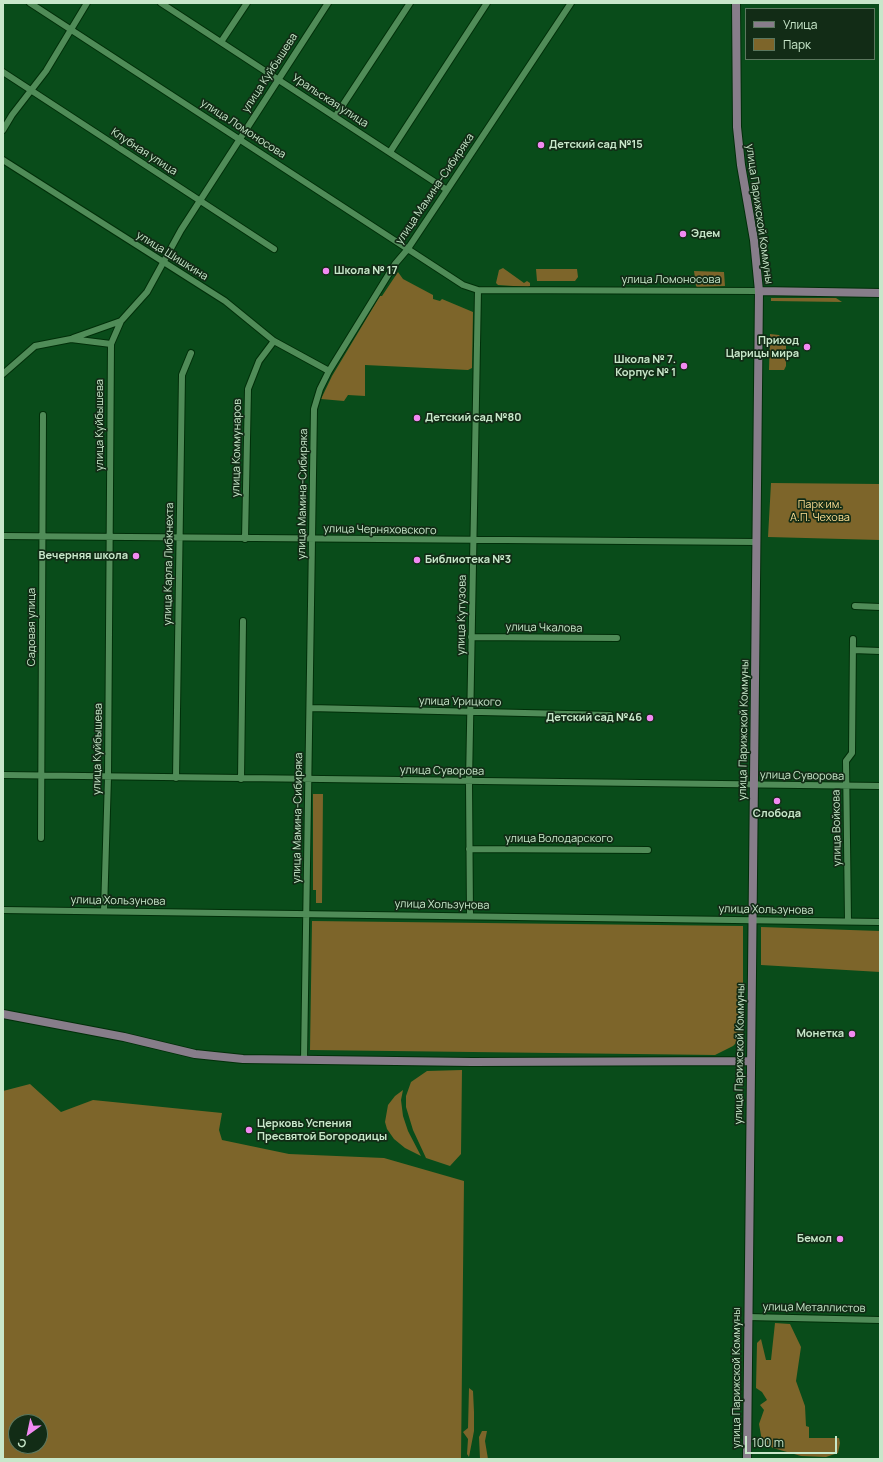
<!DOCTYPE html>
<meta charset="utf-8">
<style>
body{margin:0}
#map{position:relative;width:883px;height:1462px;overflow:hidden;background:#094c1a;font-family:Manrope,sans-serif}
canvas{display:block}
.frame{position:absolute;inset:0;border:4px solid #c8e7ca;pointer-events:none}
.legend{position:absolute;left:745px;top:8px;width:130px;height:52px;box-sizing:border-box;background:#122c16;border:1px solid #5b775e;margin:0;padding:5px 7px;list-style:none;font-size:12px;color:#c8e7ca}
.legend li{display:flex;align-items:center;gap:8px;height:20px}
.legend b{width:20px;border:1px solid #5b775e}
.north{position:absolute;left:8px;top:1414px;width:40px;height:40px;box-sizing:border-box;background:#122c16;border:1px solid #5b775e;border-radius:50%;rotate:213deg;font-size:11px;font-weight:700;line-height:16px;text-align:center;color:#c8e7ca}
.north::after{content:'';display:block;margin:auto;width:14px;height:18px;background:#f28af2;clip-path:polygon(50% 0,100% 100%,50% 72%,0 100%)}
.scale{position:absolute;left:745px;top:1436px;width:92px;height:18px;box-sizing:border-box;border:2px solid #c8e7ca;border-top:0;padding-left:5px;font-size:12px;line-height:14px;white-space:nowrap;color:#c8e7ca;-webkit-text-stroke:3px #122c16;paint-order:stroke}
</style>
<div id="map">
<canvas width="883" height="1462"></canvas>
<div class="frame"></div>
<ul class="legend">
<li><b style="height:5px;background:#877d8a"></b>Улица</li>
<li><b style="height:11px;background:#7d652a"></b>Парк</li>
</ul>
<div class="north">С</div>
<div class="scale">100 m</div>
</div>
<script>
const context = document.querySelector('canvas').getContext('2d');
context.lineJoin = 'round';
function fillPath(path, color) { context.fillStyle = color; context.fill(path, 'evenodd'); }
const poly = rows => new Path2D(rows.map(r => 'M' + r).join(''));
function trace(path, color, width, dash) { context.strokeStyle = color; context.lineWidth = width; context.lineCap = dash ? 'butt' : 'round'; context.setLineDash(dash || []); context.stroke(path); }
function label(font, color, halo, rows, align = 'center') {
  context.font = font + ' Manrope,sans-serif'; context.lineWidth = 3.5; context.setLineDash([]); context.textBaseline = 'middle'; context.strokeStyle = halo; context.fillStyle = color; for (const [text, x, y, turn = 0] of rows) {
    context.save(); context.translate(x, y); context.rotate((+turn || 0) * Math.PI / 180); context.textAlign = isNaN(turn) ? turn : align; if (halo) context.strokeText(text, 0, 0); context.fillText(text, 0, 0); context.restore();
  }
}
fillPath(poly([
 [503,268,524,283,527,281,530,283,530,286,528,287,498,285,496,283,499,270],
 [536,269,577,269,578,277,575,281,537,281],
 [694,271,724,272,725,286,697,287,696,286],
 [398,272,403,279,433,295,433,299,440,301,442,299,473,312,472,368,468,370,365,365,365,396,348,395,344,401,321,399,332,376,380,296,382,296],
 [771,298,836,298,842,302,771,301],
 [770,334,779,335,786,344,786,366,784,370,769,370],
 [771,483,880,484,880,540,768,537],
 [313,794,323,794,322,903,316,903,316,890,313,890],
 [312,921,743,926,743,1036,733,1046,715,1055,310,1050],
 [761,927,880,931,880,972,761,965],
 [462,1070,461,1154,450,1166,426,1158,413,1130,406,1107,406,1096,411,1082,427,1071],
 [30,1084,61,1112,93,1100,222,1113,219,1130,222,1140,289,1154,384,1158,464,1181,461,1459,3,1459,3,1091],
 [16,1422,40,1422,40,1446,16,1446],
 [403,1090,401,1100,403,1116,408,1131,421,1156,405,1148,394,1139,387,1129,385,1122,388,1105,395,1096],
 [775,1323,790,1324,801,1347,796,1381,805,1406,806,1426,809,1427,809,1438,839,1438,840,1443,838,1453,826,1457,801,1456,773,1448,762,1441,759,1424,764,1410,760,1405,767,1400,762,1392,756,1388,757,1343,761,1339,766,1360,771,1360],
 [469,1388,473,1391,474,1412,474,1431,469,1457,467,1454,468,1439,463,1432,468,1428],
 [482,1431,487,1431,485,1441,488,1459,480,1459,479,1437]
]), '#7d652a');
const minor = poly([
 [30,3,463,285,478,290,759,291],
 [161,3,447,190],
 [221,42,247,3],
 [3,72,274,249],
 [335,117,410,3],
 [3,130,12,115,46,71,87,3],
 [390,152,487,3],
 [3,160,225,301,274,341,329,371],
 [73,338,121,321],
 [3,374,35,346,71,339,111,344],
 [3,536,757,542],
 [245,539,248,389,259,361,274,341],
 [855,606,880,607],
 [471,637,617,638],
 [853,650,880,651],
 [310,708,610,715],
 [3,775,880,786],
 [176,778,182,375,191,353],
 [241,779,243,621],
 [41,838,43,415],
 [469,849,648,850],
 [3,910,880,922],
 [104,911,108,777,111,344,121,321,147,292,181,230,328,3],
 [470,916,469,782,478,290],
 [848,921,846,761,852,753,853,639],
 [304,1060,314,409,320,389,329,371,395,264,407,250,447,190,571,3],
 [748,1317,880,1320]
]);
const major = poly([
 [736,3,737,127,741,165,754,240,759,291,747,1459],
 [759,291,880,293],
 [3,1014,124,1037,195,1054,243,1059,472,1062,750,1061]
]);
trace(minor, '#002f09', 8);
trace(major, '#002f09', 10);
trace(minor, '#508c58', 6);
trace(major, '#877d8a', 8);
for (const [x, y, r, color] of [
 [541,145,4,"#f28af2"],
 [683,234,4,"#f28af2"],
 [326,271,4,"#f28af2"],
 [807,347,4,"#f28af2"],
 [684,366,4,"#f28af2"],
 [417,418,4,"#f28af2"],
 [136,556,4,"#f28af2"],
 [417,560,4,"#f28af2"],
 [650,718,4,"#f28af2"],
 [777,801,4,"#f28af2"],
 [852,1034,4,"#f28af2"],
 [249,1130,4,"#f28af2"],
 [840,1239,4,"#f28af2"]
]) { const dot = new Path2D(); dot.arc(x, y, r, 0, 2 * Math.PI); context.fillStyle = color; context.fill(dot); trace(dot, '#122c16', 1.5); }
label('11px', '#c8e7ca', '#122c16', [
 ["улица Куйбышева",270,73,-57],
 ["Уральская улица",330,101,33],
 ["улица Ломоносова",243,129,33],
 ["Клубная улица",144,152,33],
 ["улица Мамина-Сибиряка",435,189,-56],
 ["улица Парижской Коммуны",759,214,82],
 ["улица Шишкина",172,256,32],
 ["улица Ломоносова",671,280],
 ["улица Куйбышева",100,425,-90],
 ["улица Коммунаров",237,448,-89],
 ["улица Мамина-Сибиряка",303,494,-89],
 ["улица Черняховского",380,530,1],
 ["улица Карла Либкнехта",169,564,-89],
 ["улица Кутузова",462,615,-89],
 ["Садовая улица",32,627,-90],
 ["улица Чкалова",544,628,1],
 ["улица Урицкого",460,702,1],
 ["улица Парижской Коммуны",744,730,-89],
 ["улица Куйбышева",98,749,-89],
 ["улица Суворова",442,771,1],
 ["улица Суворова",802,776,1],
 ["улица Мамина-Сибиряка",298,818,-89],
 ["улица Войкова",837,828,-91],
 ["улица Володарского",559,839],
 ["улица Хользунова",118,901,1],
 ["улица Хользунова",442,905,1],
 ["улица Хользунова",766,910,1],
 ["улица Парижской Коммуны",740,1054,-89],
 ["улица Металлистов",814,1308,1],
 ["улица Парижской Коммуны",737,1378,-90]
]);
label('bold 11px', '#c8e7ca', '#122c16', [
 ["Детский сад №15",549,145],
 ["Эдем",691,234],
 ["Школа № 17",334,271],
 ["Приход",799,341,"right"],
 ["Царицы мира",799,354,"right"],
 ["Школа № 7.",676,360,"right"],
 ["Корпус № 1",676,373,"right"],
 ["Детский сад №80",425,418],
 ["Вечерняя школа",128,556,"right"],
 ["Библиотека №3",425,560],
 ["Детский сад №46",642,718,"right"],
 ["Слобода",777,814,"center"],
 ["Монетка",844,1034,"right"],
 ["Церковь Успения",257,1124],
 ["Пресвятой Богородицы",257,1137],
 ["Бемол",832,1239,"right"]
], 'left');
label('11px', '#fddd92', '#122c16', [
 ["Парк им.",820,505],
 ["А.П. Чехова",820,518]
]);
</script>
